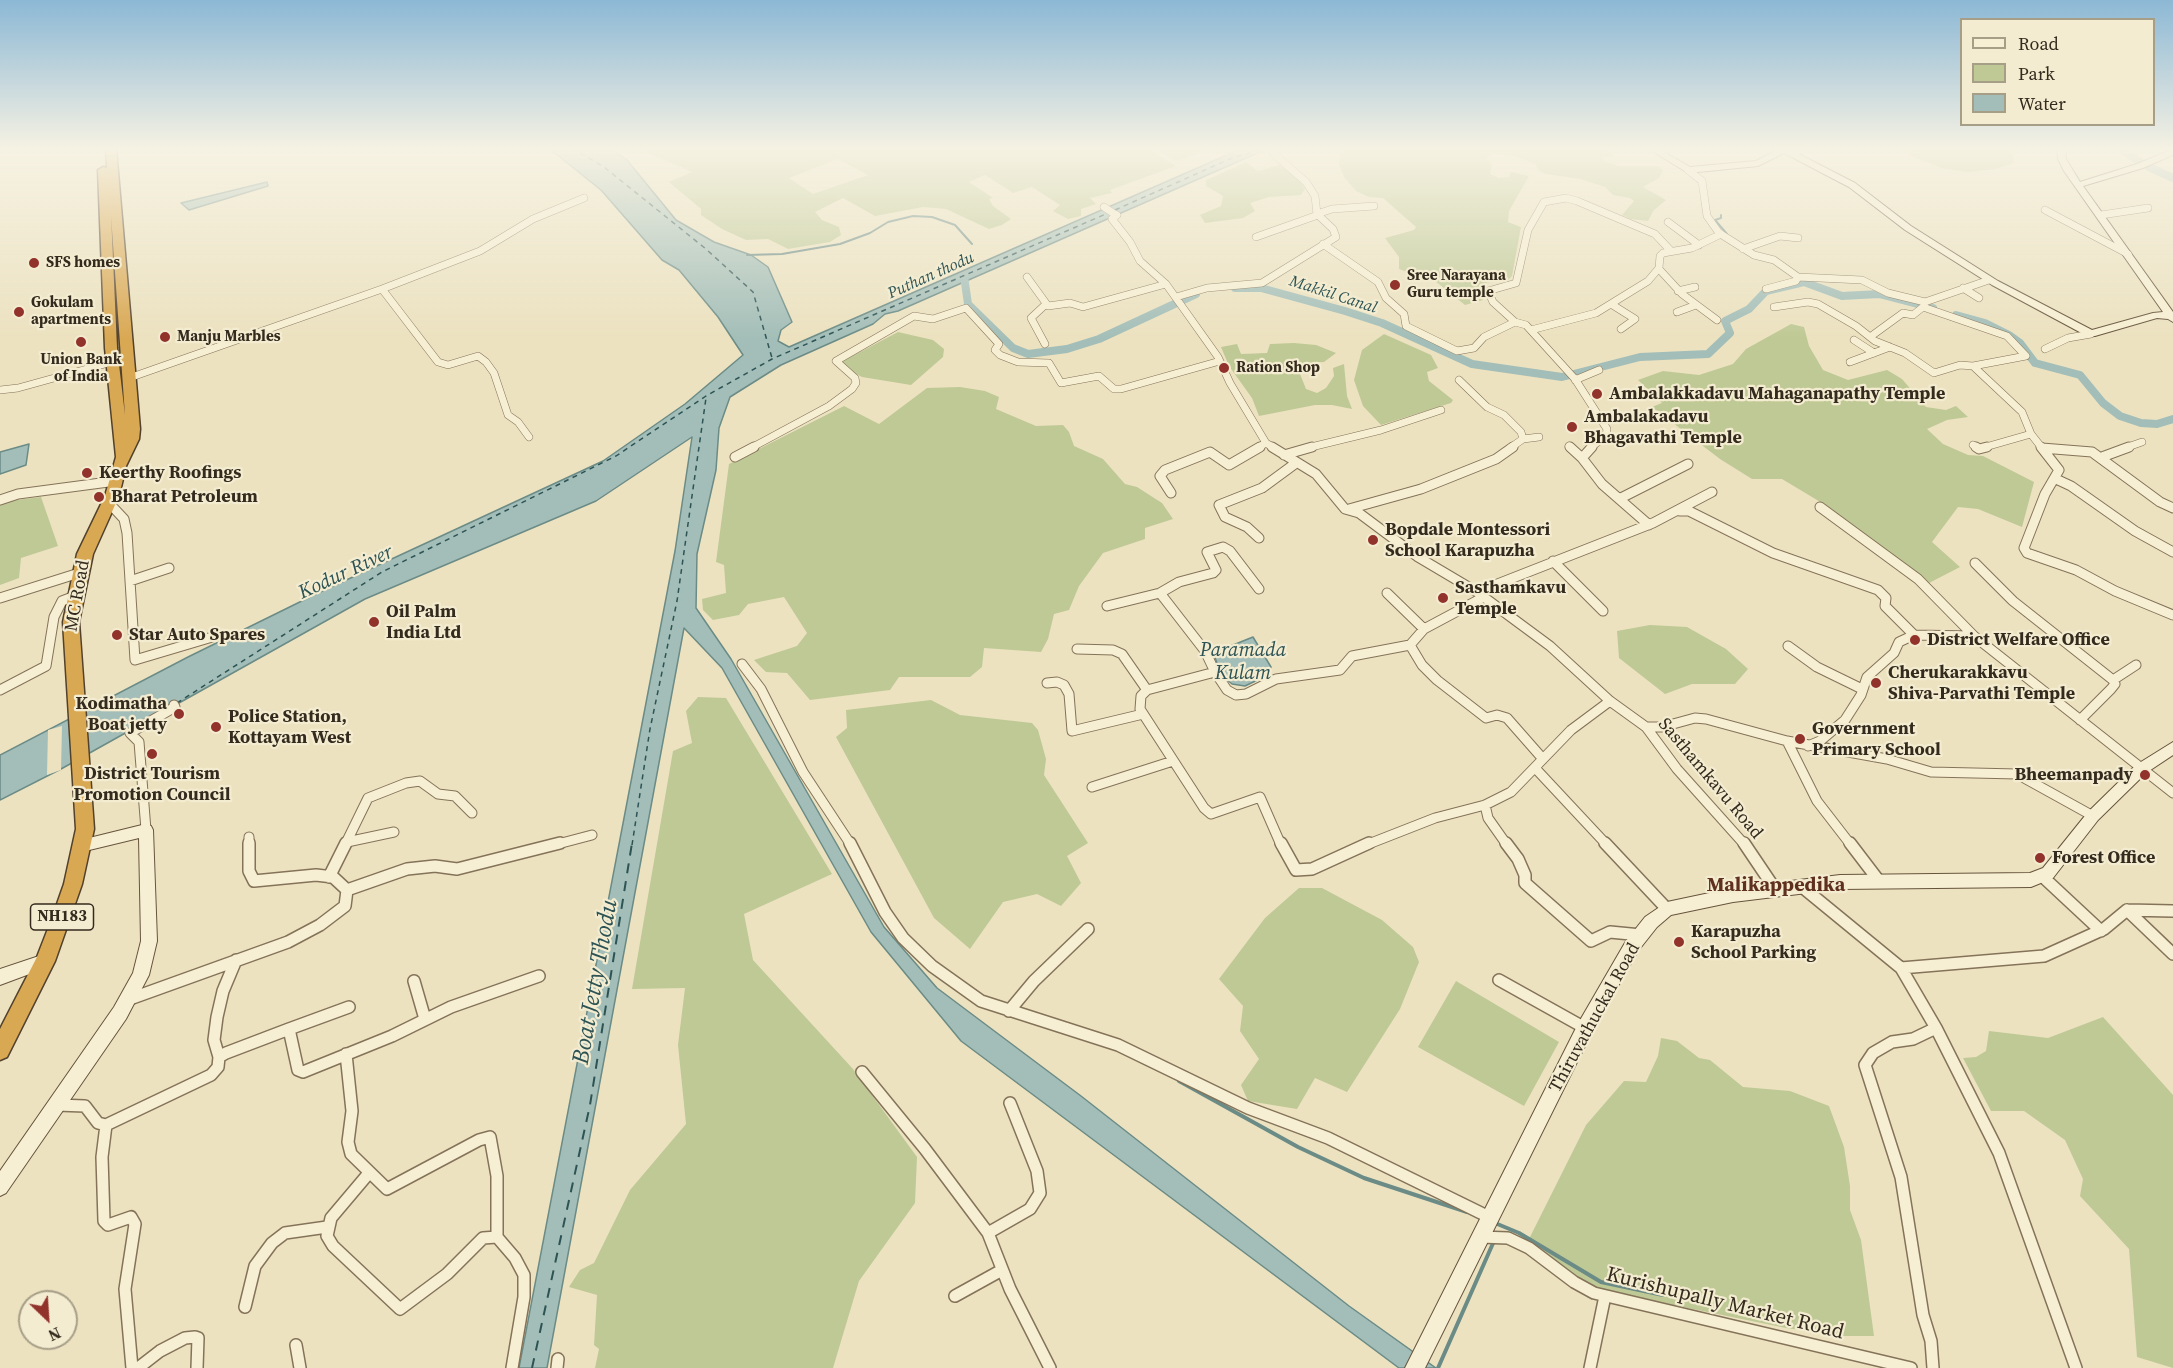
<!DOCTYPE html>
<style>
body{margin:0}
#map{position:relative;width:2173px;height:1368px;overflow:hidden;background:#ece2c0;font-family:"Source Serif 4",serif}
canvas{display:block}
.legend{position:absolute;left:1960px;top:18px;width:195px;height:108px;box-sizing:border-box;background:#f4ecd0;border:2px solid #a79e88;margin:0;padding:8px 10px;list-style:none;font-size:18px;color:#342a1d}
.legend li{display:flex;align-items:center;gap:12px;height:30px}
.legend b{width:30px;border:2px solid #a79e88}
.north{position:absolute;left:18px;top:1290px;width:60px;height:60px;box-sizing:border-box;background:#f4ecd0;border:2px solid #a79e88;border-radius:50%;rotate:155deg;font-size:16px;font-weight:700;line-height:24px;text-align:center;color:#342a1d}
.north::after{content:'';display:block;margin:auto;width:21px;height:27px;background:#91322b;clip-path:polygon(50% 0,100% 100%,50% 72%,0 100%)}
</style>
<div id="map">
<canvas width="2173" height="1368"></canvas>
<ul class="legend">
<li><b style="height:8px;background:#f7efd3"></b>Road</li>
<li><b style="height:16px;background:#bfc995"></b>Park</li>
<li><b style="height:16px;background:#a3beb8"></b>Water</li>
</ul>
<div class="north">N</div>
</div>
<script>
const context = document.querySelector('canvas').getContext('2d');
context.lineJoin = 'round';
function fillPath(path, color) { context.fillStyle = color; context.fill(path, 'evenodd'); }
const poly = rows => new Path2D(rows.map(r => 'M' + r).join(''));
function trace(path, color, width, dash) { context.strokeStyle = color; context.lineWidth = width; context.lineCap = dash ? 'butt' : 'round'; context.setLineDash(dash || []); context.stroke(path); }
function label(font, color, halo, rows, align = 'center') {
  context.font = font + ' "Source Serif 4",serif'; context.lineWidth = 4.5; context.setLineDash([]); context.textBaseline = 'middle'; context.strokeStyle = halo; context.fillStyle = color; for (const [text, x, y, turn = 0] of rows) {
    context.save(); context.translate(x, y); context.rotate((+turn || 0) * Math.PI / 180); context.textAlign = isNaN(turn) ? turn : align; if (halo) context.strokeText(text, 0, 0); context.fillText(text, 0, 0); context.restore();
  }
}
fillPath(poly([
 [643,148,1216,148,1176,161,1158,151,1153,152,1176,166,1110,190,1112,193,1090,198,1096,204,1081,209,1081,216,1068,219,1053,211,1060,205,1032,187,1013,193,985,175,969,182,993,198,989,199,993,206,1011,219,1002,225,989,229,946,209,923,207,875,216,843,198,815,212,822,220,839,227,841,235,830,242,788,249,768,239,746,240,722,229,701,215,701,209,669,182,692,172,648,153],
 [838,159,868,175,813,194,789,178],
 [1341,148,1605,148,1614,156,1604,157,1603,160,1618,166,1658,166,1663,170,1659,178,1643,187,1666,200,1653,211,1648,221,1631,219,1622,215,1634,201,1630,198,1613,195,1605,187,1580,179,1546,174,1539,171,1536,165,1517,157,1491,153,1486,159,1492,164,1490,174,1499,178,1509,177,1511,172,1529,176,1509,211,1508,222,1521,227,1512,276,1508,280,1485,283,1480,289,1483,300,1465,305,1435,281,1430,273,1422,271,1410,273,1399,269,1399,257,1385,238,1414,230,1416,227,1383,198,1369,197,1356,191,1344,177,1339,165],
 [1903,148,2012,148,2014,163,1996,169,1968,172,1945,169,1913,157],
 [1246,162,1258,171,1282,164,1299,179,1305,189,1301,195,1269,197,1250,203,1255,211,1243,218,1205,223,1200,215,1221,206,1223,196,1206,186,1206,180],
 [1791,324,1804,327,1809,346,1823,370,1848,380,1887,370,1902,379,1926,407,1946,410,1956,406,1968,417,1947,420,1927,429,1943,444,1968,455,1983,456,2034,482,2022,527,1978,509,1958,507,1932,542,1960,567,1929,583,1822,503,1782,479,1752,479,1720,459,1652,407,1662,403,1638,380,1663,371,1699,375,1733,364,1746,349],
 [898,332,933,340,944,349,943,357,911,385,862,377,843,367,843,361],
 [1384,334,1431,355,1438,368,1427,372,1429,381,1453,400,1451,403,1381,425,1363,406,1354,380,1362,350],
 [1294,343,1316,345,1336,353,1324,362,1304,363,1298,369,1306,389,1317,393,1326,388,1334,376,1333,368,1344,364,1347,396,1352,409,1332,405,1315,405,1259,416,1252,398,1229,366,1221,347,1237,344,1241,354,1267,353,1270,344],
 [960,387,985,391,999,397,996,409,1036,426,1063,425,1069,432,1074,446,1103,459,1125,484,1137,487,1162,503,1173,519,1145,528,1145,539,1103,553,1079,586,1069,610,1054,614,1048,639,1041,652,984,648,982,667,970,677,899,677,890,690,810,700,787,673,766,672,754,660,797,646,807,633,784,597,748,604,739,615,713,620,703,610,702,599,726,593,724,565,716,562,729,464,844,406,879,424,927,388],
 [41,497,58,546,21,558,19,578,0,585,0,502],
 [1650,625,1687,627,1726,649,1748,669,1735,684,1692,684,1665,694,1619,658,1617,631],
 [698,697,726,698,832,874,744,914,753,960,853,1069,917,1157,915,1203,859,1281,833,1368,595,1368,599,1349,594,1345,597,1295,569,1287,580,1270,594,1263,630,1190,686,1124,678,1045,685,988,632,989,673,751,692,743,686,711],
 [931,700,960,715,1032,723,1038,730,1046,759,1044,775,1088,843,1067,856,1081,883,1061,906,1037,894,1003,902,970,949,934,918,836,737,847,728,846,710],
 [1299,888,1322,888,1382,920,1413,947,1419,962,1400,1009,1347,1092,1315,1078,1297,1109,1248,1101,1241,1085,1259,1059,1240,1031,1243,1006,1219,979,1265,918],
 [1456,981,1559,1042,1524,1106,1418,1047],
 [2103,1017,2173,1095,2173,1368,2137,1357,2129,1249,2080,1196,2083,1179,2065,1140,2024,1111,1991,1111,1963,1058,1976,1057,1986,1051,1989,1031,2048,1038],
 [1661,1038,1677,1041,1699,1058,1710,1060,1743,1087,1790,1091,1829,1106,1844,1147,1850,1186,1850,1210,1861,1240,1874,1336,1845,1336,1786,1328,1609,1292,1575,1278,1527,1243,1586,1125,1624,1081,1646,1082,1658,1056]
]), '#bfc995');
const water = poly([
 [543,148,610,148,627,160,676,220,714,242,751,255,768,267,792,322,781,330,778,341,789,347,1243,148,1269,148,898,311,885,314,873,324,781,365,730,397,719,428,716,470,697,554,696,608,731,659,884,927,937,988,1081,1096,1349,1306,1436,1368,1399,1368,961,1041,871,932,722,668,684,628,547,1368,519,1368,675,551,692,437,596,501,365,599,61,769,0,800,0,755,188,657,314,595,603,461,685,404,743,355,718,317,679,270,662,260,601,190,556,154,543,148],
 [267,182,268,186,189,210,181,203,267,182],
 [29,444,26,465,0,474,0,452,29,444],
 [1253,637,1271,667,1268,675,1245,686,1232,684,1222,675,1213,653,1253,637]
]);
fillPath(water, '#a3beb8');
trace(water, '#6b8b86', 1.5);
fillPath(poly([
 [62,726,61,770,47,775,48,730]
]), '#ece2c0');
trace(poly([
 [1721,215,1721,218,1715,220,1727,234],
 [747,255,782,254,840,244,870,233,888,222,913,216,932,217,955,225,972,244]
]), '#6b8b86', 2);
trace(poly([
 [1179,1081,1298,1147,1364,1178,1467,1212],
 [1495,1223,1519,1233,1601,1282,1663,1295],
 [1438,1368,1494,1241]
]), '#6b8b86', 4);
trace(poly([
 [2119,148,2140,162],
 [2149,167,2173,178],
 [964,276,968,304,1013,348,1028,354,1067,349,1099,339,1196,294],
 [1235,288,1261,288,1345,311,1382,323,1472,364,1562,377,1640,357,1708,354,1730,333,1725,321,1749,309,1766,291,1804,282,1842,296,1879,294,1933,308],
 [1956,315,1985,323,2009,335,2020,343,2035,363,2080,375,2103,403,2120,416,2141,423,2157,424,2173,419]
]), '#a3beb8', 8);
trace(poly([
 [572,148,604,167,706,249,753,292,772,358],
 [1115,210,1232,158,1268,148],
 [177,703,382,572,616,456,706,396,772,359,1108,213],
 [632,845,650,729,677,601,706,398]
]), '#2d5354', 1.5, [5, 4.5]);
trace(poly([
 [532,1368,590,1105,632,843]
]), '#2d5354', 2, [10, 8]);
const streetFar2 = poly([
 [1791,153,1808,148],
 [1688,170,1702,181,1707,216,1719,233,1754,255,1774,260,1798,277,1862,280,1888,293,1925,302,1989,280],
 [1104,207,1116,215],
 [2045,210,2128,254],
 [1317,214,1332,209,1374,206],
 [1117,215,1112,219,1130,242,1140,261,1166,284,1218,357,1230,383,1266,443,1274,448],
 [2101,215,2148,208],
 [1668,222,1699,245],
 [1256,237,1318,215],
 [1323,244,1378,282,1386,298,1404,314,1406,326,1457,351,1474,348,1484,337,1515,322,1526,325,1575,379,1607,429,1606,436,1590,448],
 [1743,249,1780,236,1798,238],
 [1659,269,1682,294,1717,320],
 [1027,277,1048,306,1070,303,1083,307,1166,284],
 [1963,288,1979,298],
 [382,289,438,362,448,365,478,356,486,362,494,373,508,415,518,422,529,437],
 [1766,289,1796,281,1798,277],
 [1678,291,1695,287],
 [1176,297,1207,288,1262,283,1336,237,1333,229,1317,214,1315,196,1306,182,1274,154,1271,150,1275,148],
 [1925,302,1923,307,2007,336,2026,356,1973,366],
 [1611,304,1635,319,1621,329],
 [1045,305,1031,318,1045,344],
 [1774,307,1808,302,1818,304,1856,326,1875,341,1905,353,1934,373,1960,365,1973,366,2022,412,2031,434,2042,448],
 [1677,312,1696,305],
 [1515,322,1493,302,1488,291,1516,283,1528,230,1544,202,1566,198,1577,201,1655,234,1671,251],
 [1531,330,1596,313,1648,281,1659,268,1660,256,1663,253,1692,248,1721,234],
 [1870,337,1903,313,1913,315,1923,307],
 [1854,340,1874,353],
 [2045,349,2068,338,2091,334],
 [1850,362,1890,347],
 [129,378,382,289,480,251,533,219,584,198],
 [1459,380,1487,407,1504,415,1521,432,1523,439,1510,448],
 [1575,380,1599,370],
 [0,390,18,388,112,362],
 [1523,439,1539,437],
 [1973,445,1978,448],
 [1569,446,1571,448],
 [751,448,829,406,852,389,856,383,855,378,836,361,914,316,933,319,966,308,999,344,995,350,1000,355,1018,362,1049,363,1061,383,1099,376,1114,389,1121,389,1220,361],
 [1257,448,1266,443],
 [1307,448,1381,430,1441,410],
 [1982,448,2031,434],
 [2042,448,2045,448],
 [2125,448,2142,442]
]);
const streetFar1 = poly([
 [1272,447,1316,474,1345,509,1359,513,1418,557,1477,592,1550,646,1610,701,1646,727,1677,769,1745,845],
 [1570,447,1582,458],
 [1592,447,1582,458,1602,484,1649,525],
 [1976,447,1979,449,1987,447],
 [2041,447,2059,470,2045,494,2024,548,2027,553,2076,570,2115,591,2173,615],
 [2042,448,2092,452,2160,502,2173,508],
 [1284,455,1312,447],
 [735,457,754,447],
 [2102,457,2129,447],
 [2056,479,2071,486,2135,531,2173,552],
 [1171,493,1160,476,1165,470,1210,452,1229,465,1260,447],
 [1619,499,1688,464],
 [0,500,18,494,116,481],
 [109,503,124,519,127,533,135,660,219,635],
 [1820,507,1918,579,1974,636],
 [1349,509,1421,489,1496,459,1513,447],
 [1680,511,1689,511,1773,553,1878,590,1886,598,1885,606,1914,635],
 [1259,538,1247,527,1225,517,1219,505,1262,488,1296,463],
 [1553,561,1603,611],
 [1975,563,2013,601,2113,680,2115,684,2111,689,2080,720],
 [130,581,169,568],
 [1477,592,1653,523,1712,492],
 [1160,593,1205,651,1215,672],
 [1387,593,1424,629],
 [0,598,79,573],
 [1107,606,1160,593,1179,582,1213,573,1216,570,1207,552,1223,547,1230,551,1259,589],
 [1410,645,1422,665,1437,680,1486,718,1497,715,1507,718,1543,759],
 [1788,646,1817,667,1862,689],
 [1077,649,1113,650,1122,654,1147,690],
 [742,664,761,689,803,772,851,845],
 [2113,680,2136,665],
 [1047,683,1057,682,1064,685,1069,694,1072,731,1143,714],
 [0,690,46,666,54,617,62,601,75,596],
 [1646,727,1662,727,1695,718,1706,719,1787,741,1887,759,1931,772,2017,774,2093,816],
 [1787,741,1817,801,1851,845],
 [1808,746,1820,741,1845,720,1861,695,1867,677,1894,653,1899,642,1914,635,1974,636,2173,793],
 [1536,769,1607,845],
 [1092,787,1173,761],
 [1485,805,1488,818,1507,845],
 [146,830,139,742,130,733,175,707,174,705],
 [249,837,249,845],
 [347,842,394,832],
 [345,845,368,798,406,783,420,781,438,794,455,796,472,813],
 [554,845,592,835],
 [1281,845,1260,797,1211,814,1204,808,1140,709,1141,696,1147,690,1215,672,1227,690,1236,695,1246,694,1276,679,1340,670,1352,656,1410,645,1424,629,1482,598],
 [1366,845,1435,818,1485,805,1511,792,1571,730,1610,701]
]);
const street = poly([
 [850,843,885,912,903,938,932,966,981,1001,1118,1045,1248,1108,1328,1138,1489,1217],
 [1281,843,1296,870,1312,869,1369,843],
 [1506,843,1518,859,1525,875,1525,883,1591,941,1610,932,1641,935],
 [1605,843,1667,909],
 [1744,843,1775,889],
 [1850,843,1879,881],
 [2042,876,2101,931],
 [329,877,346,843],
 [1801,886,1901,968,1936,1028,1999,1153,2076,1368],
 [347,890,407,869,435,866,457,869,560,843],
 [2127,910,2173,911],
 [1901,968,2044,956,2104,929,2127,910,2173,954],
 [1499,980,1585,1028],
 [414,981,425,1019],
 [127,1000,288,942,320,925,345,906,347,890,333,877,316,875,254,881,249,871,249,843],
 [1009,1011,1034,981,1088,929],
 [289,1029,349,1007],
 [346,1054,352,1111,348,1142,351,1154,387,1189,479,1140,490,1137,497,1176,497,1237,515,1258,524,1275,524,1297,512,1368],
 [219,1057,214,1040,217,1017,223,991,236,960],
 [862,1072,925,1149,988,1233,1010,1289,1050,1368],
 [57,1105,85,1106,98,1123,106,1125,211,1075,218,1067,219,1057,226,1053,289,1029,298,1070,303,1072,392,1036,451,1007,539,976],
 [106,1125,102,1157,104,1221,108,1225,131,1217,135,1224,125,1289,132,1368],
 [369,1173,331,1218,327,1236,333,1246,400,1309,447,1274,483,1238,497,1237],
 [988,1233,1030,1209,1040,1193,1037,1171,1010,1103],
 [1480,1237,1508,1238,1529,1248,1574,1282,1594,1293,1911,1368],
 [955,1296,1002,1270],
 [245,1307,255,1266,272,1243,285,1233,327,1227],
 [296,1345,300,1368],
 [138,1368,160,1351,185,1338,195,1337,198,1338,197,1368],
 [557,1368,558,1359],
 [1590,1368,1605,1296],
 [1933,1368,1931,1341,1923,1315,1901,1177,1865,1065,1873,1053,1892,1042,1913,1039,1936,1028]
]);
const secondary = poly([
 [1647,148,1657,148,1690,167,1756,161,1780,148,1789,149,1855,183,1911,226,1998,281,2092,330,2153,313,2163,312,2064,171,2058,159,2057,148,2065,148,2066,159,2080,182,2137,164,2173,149,2173,155,2143,168,2083,186,2173,312,2173,322,2168,319,2157,318,2095,336,2087,336,1992,285,1905,230,1849,187,1784,153,1758,166,1688,173,1647,148],
 [2173,742,2173,755,2146,773,2098,820,2053,878,2031,887,1840,889,1733,902,1671,915,1657,927,1638,951,1591,1034,1425,1368,1405,1368,1579,1022,1626,941,1645,917,1667,902,1733,888,1840,875,2030,873,2043,868,2088,812,2136,765,2173,742],
 [146,824,151,826,153,830,157,941,149,975,126,1019,6,1193,0,1196,0,1171,114,1007,133,973,141,941,139,838,81,852,76,851,74,846,76,841,81,840,146,824],
 [45,954,51,956,53,961,51,966,0,985,0,969,45,954]
]);
const highway = poly([
 [106,148,116,148,140,429,139,439,126,466,119,496,93,554,79,622,94,829,82,884,55,961,7,1057,0,1060,0,1029,37,957,51,921,64,884,76,829,63,622,77,554,105,496,116,457,105,348,98,170,103,167,107,168,106,148],
 [111,215,125,415,117,348,111,215]
]);
trace(streetFar2, '#847359', 8);
trace(streetFar1, '#847359', 11);
trace(street, '#847359', 14);
trace(secondary, '#66543c', 2);
trace(highway, '#52412d', 3);
trace(streetFar2, '#f7efd3', 7);
trace(streetFar1, '#f7efd3', 9);
trace(street, '#f7efd3', 11);
fillPath(secondary, '#f7efd3');
fillPath(highway, '#d9a853');
const sky = context.createLinearGradient(0, 0, 0, 339);
sky.addColorStop(0, '#8cb8d5');
sky.addColorStop(0.44, '#f6f2e3');
sky.addColorStop(1, '#f6f2e300');
context.fillStyle = sky;
context.fillRect(0, 0, 2173, 339);
for (const [x, y, r, color] of [
 [34,263,6,"#91322b"],
 [1395,285,6,"#91322b"],
 [19,312,6,"#91322b"],
 [165,337,6,"#91322b"],
 [81,342,6,"#91322b"],
 [1224,368,6,"#91322b"],
 [1597,394,6,"#91322b"],
 [1572,427,6,"#91322b"],
 [87,473,6,"#91322b"],
 [99,497,6,"#91322b"],
 [1373,540,6,"#91322b"],
 [1443,598,6,"#91322b"],
 [374,622,6,"#91322b"],
 [117,635,6,"#91322b"],
 [1915,640,6,"#91322b"],
 [1876,683,6,"#91322b"],
 [179,714,6,"#91322b"],
 [216,727,6,"#91322b"],
 [1800,739,6,"#91322b"],
 [152,754,6,"#91322b"],
 [2145,775,6,"#91322b"],
 [2040,858,6,"#91322b"],
 [1679,942,6,"#91322b"]
]) { const dot = new Path2D(); dot.arc(x, y, r, 0, 2 * Math.PI); context.fillStyle = color; context.fill(dot); trace(dot, '#f4ecd0', 2); }
label('bold 15px', '#342a1d', '#f4ecd0', [
 ["SFS homes",46,263],
 ["Sree Narayana",1407,276],
 ["Guru temple",1407,293],
 ["Gokulam",31,303],
 ["apartments",31,320],
 ["Manju Marbles",177,337],
 ["Union Bank",81,360,"center"],
 ["of India",81,377,"center"],
 ["Ration Shop",1236,368]
], 'left');
label('italic 16px', '#2d5354', '#f4ecd0', [
 ["Puthan thodu",931,276,-24],
 ["Makkil Canal",1333,295,18]
]);
for (const [x, y, w] of [
 [62,917,63]
]) { const box = new Path2D(); box.roundRect(x - w / 2, y - 13, w, 26, 4.5); context.fillStyle = '#f4ecd0'; context.fill(box); trace(box, '#342a1d', 1.5); }
label('bold 16px', '#342a1d', null, [
 ["NH183",62,917]
]);
label('bold 18px', '#342a1d', '#f4ecd0', [
 ["Ambalakkadavu Mahaganapathy Temple",1609,394],
 ["Ambalakadavu",1584,417],
 ["Bhagavathi Temple",1584,438],
 ["Keerthy Roofings",99,473],
 ["Bharat Petroleum",111,497],
 ["Bopdale Montessori",1385,530],
 ["School Karapuzha",1385,551],
 ["Sasthamkavu",1455,588],
 ["Temple",1455,609],
 ["Oil Palm",386,612],
 ["India Ltd",386,633],
 ["Star Auto Spares",129,635],
 ["District Welfare Office",1927,640],
 ["Cherukarakkavu",1888,673],
 ["Shiva-Parvathi Temple",1888,694],
 ["Kodimatha",167,704,"right"],
 ["Boat jetty",167,725,"right"],
 ["Police Station,",228,717],
 ["Kottayam West",228,738],
 ["Government",1812,729],
 ["Primary School",1812,750],
 ["District Tourism",152,774,"center"],
 ["Promotion Council",152,795,"center"],
 ["Bheemanpady",2133,775,"right"],
 ["Forest Office",2052,858],
 ["Karapuzha",1691,932],
 ["School Parking",1691,953]
], 'left');
label('18px', '#342a1d', '#f4ecd0', [
 ["MC Road",78,596,-80],
 ["Sasthamkavu Road",1710,779,50],
 ["Thiruvathuckal Road",1595,1018,-61]
]);
label('italic 20px', '#2d5354', '#f4ecd0', [
 ["Kodur River",346,573,-25],
 ["Paramada",1243,651],
 ["Kulam",1243,674]
]);
label('bold 20px', '#5f301e', '#f4ecd0', [
 ["Malikappedika",1776,886]
]);
label('21px', '#342a1d', '#f4ecd0', [
 ["Kurishupally Market Road",1725,1304,14]
]);
label('italic 24px', '#2d5354', '#f4ecd0', [
 ["Boat Jetty Thodu",596,982,-80]
]);
</script>
